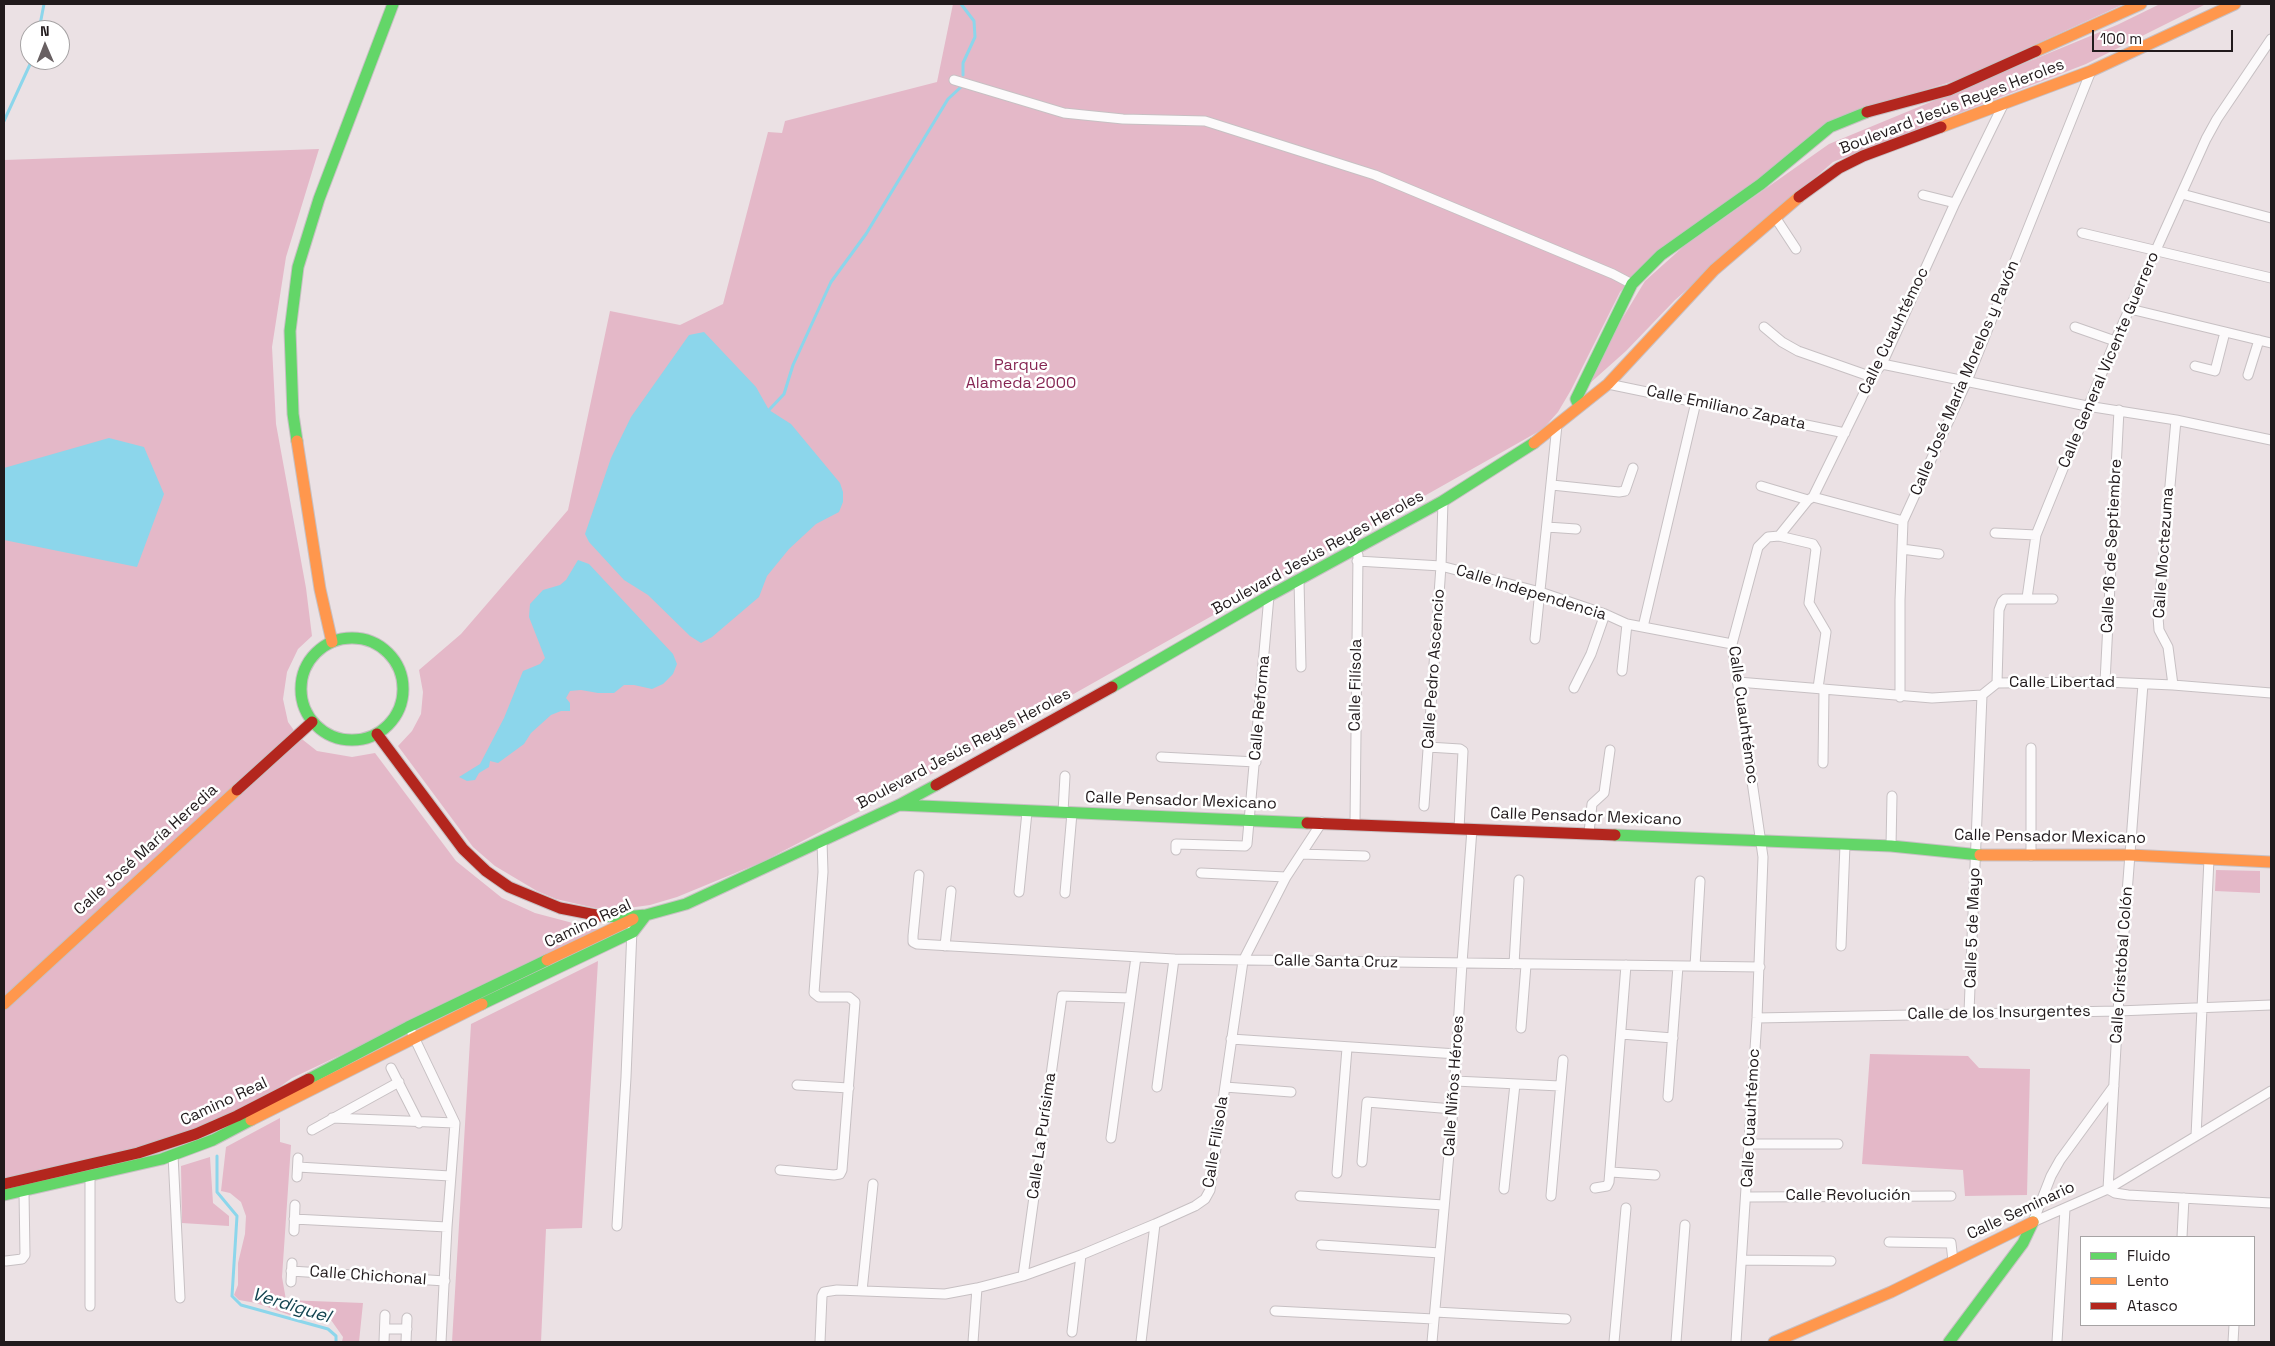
<!DOCTYPE html>
<meta charset="utf-8">
<style>
body{margin:0}
#map{position:relative;width:2275px;height:1346px;overflow:hidden;background:#ebe1e4;font-family:"Space Grotesk",sans-serif}
canvas{display:block}
.frame{position:absolute;inset:0;border:5px solid #211a1c;pointer-events:none}
.legend{position:absolute;left:2080px;top:1236px;width:175px;height:90px;box-sizing:border-box;background:#fff;border:1px solid #a6a3a4;margin:0;padding:6px 9px;list-style:none;font-size:15px;color:#211a1c}
.legend li{display:flex;align-items:center;gap:10px;height:25px}
.legend b{width:25px;border:1px solid #a6a3a4}
.north{position:absolute;left:20px;top:20px;width:50px;height:50px;box-sizing:border-box;background:#fff;border:1px solid #a6a3a4;border-radius:50%;rotate:359deg;font-size:14px;font-weight:700;line-height:20px;text-align:center;color:#211a1c}
.north::after{content:'';display:block;margin:auto;width:18px;height:22px;background:#686062;clip-path:polygon(50% 0,100% 100%,50% 72%,0 100%)}
.scale{position:absolute;left:2092px;top:30px;width:141px;height:22px;box-sizing:border-box;border:2px solid #211a1c;border-top:0;padding-left:6px;font-size:15px;line-height:18px;white-space:nowrap;color:#211a1c;-webkit-text-stroke:4px #fff;paint-order:stroke}
</style>
<div id="map">
<canvas width="2275" height="1346"></canvas>
<div class="frame"></div>
<ul class="legend">
<li><b style="height:6px;background:#63d668"></b>Fluido</li>
<li><b style="height:6px;background:#ff974d"></b>Lento</li>
<li><b style="height:6px;background:#b3261e"></b>Atasco</li>
</ul>
<div class="north">N</div>
<div class="scale">100 m</div>
</div>
<script>
const context = document.querySelector('canvas').getContext('2d');
context.lineJoin = 'round';
function fillPath(path, color) { context.fillStyle = color; context.fill(path, 'evenodd'); }
const poly = rows => new Path2D(rows.map(r => 'M' + r).join(''));
function trace(path, color, width, dash) { context.strokeStyle = color; context.lineWidth = width; context.lineCap = dash ? 'butt' : 'round'; context.setLineDash(dash || []); context.stroke(path); }
function label(font, color, halo, rows, align = 'center') {
  context.font = font + ' "Space Grotesk",sans-serif'; context.lineWidth = 5; context.setLineDash([]); context.textBaseline = 'middle'; context.strokeStyle = halo; context.fillStyle = color; for (const [text, x, y, turn = 0] of rows) {
    context.save(); context.translate(x, y); context.rotate((+turn || 0) * Math.PI / 180); context.textAlign = isNaN(turn) ? turn : align; if (halo) context.strokeText(text, 0, 0); context.fillText(text, 0, 0); context.restore();
  }
}
fillPath(poly([
 [953,4,2124,4,1957,80,1836,118,1742,196,1663,246,1620,292,1571,390,1558,412,1543,429,939,770,762,862,677,897,650,905,621,909,595,908,556,899,537,891,495,866,473,847,398,746,412,731,421,714,423,692,419,670,461,634,568,510,610,311,680,325,723,304,768,132,782,133,785,121,937,82],
 [2160,4,2206,4,2086,64,1833,162,1675,300,1626,351,1589,384,1616,329,1645,281,1684,246,1829,144,2117,25],
 [319,149,286,257,272,347,276,424,306,588,312,636,298,649,287,672,283,699,288,722,298,736,317,751,352,757,375,753,456,861,502,898,535,913,603,931,292,1078,274,1091,211,1123,156,1143,4,1178,4,160],
 [2216,870,2260,871,2260,893,2215,891],
 [598,961,582,1228,546,1229,541,1342,452,1342,471,1024],
 [1870,1054,1968,1056,1979,1068,2030,1069,2027,1195,1965,1196,1963,1170,1862,1164],
 [280,1118,280,1142,291,1145,282,1277,286,1300,363,1303,359,1342,342,1342,343,1337,331,1320,298,1318,256,1303,239,1300,234,1295,238,1285,238,1263,245,1234,246,1216,241,1202,230,1193,221,1191,226,1147],
 [210,1157,213,1203,229,1216,229,1226,182,1223,181,1166]
]), '#e4b8c8');
fillPath(poly([
 [704,332,756,387,769,410,791,424,840,483,843,492,843,502,839,512,816,524,789,549,767,576,759,597,712,637,701,643,690,636,648,595,624,580,589,542,585,534,611,458,631,417,689,335],
 [109,438,144,447,164,494,137,567,4,540,4,468],
 [578,560,589,564,673,654,677,664,673,674,663,684,652,689,634,685,624,685,614,693,598,693,581,690,570,691,566,698,570,703,570,711,561,711,551,715,531,733,524,744,498,763,490,761,489,767,479,773,475,780,467,781,459,777,480,764,504,718,523,671,540,664,545,658,529,617,530,604,543,590,560,585,566,580]
]), '#8cd6eb');
trace(poly([
 [961,4,974,21,975,37,963,63,963,75],
 [39,30,44,4],
 [4,121,32,60],
 [769,410,784,394,793,365,831,282,866,234,948,99,961,87],
 [217,1156,217,1192,237,1216,232,1296,241,1305,328,1329,336,1336,336,1342]
]), '#8cd6eb', 3);
const street = poly([
 [954,80,1064,113,1123,119,1205,121,1375,175,1613,274,1632,284],
 [2182,194,2271,218],
 [1923,195,1955,203],
 [1775,217,1796,249],
 [2082,233,2271,278],
 [2130,309,2271,343],
 [1764,327,1782,342,1798,351,1872,377],
 [2075,327,2115,341],
 [1882,364,2087,406,2176,420,2271,440],
 [2195,366,2215,371,2225,332],
 [2248,375,2259,340],
 [1608,384,1845,433],
 [1552,485,1619,492,1625,491,1633,468],
 [1761,486,1808,500],
 [1813,497,1903,521],
 [1547,527,1576,529],
 [1995,533,2036,535],
 [1779,536,1813,544,1816,549,1809,603,1826,632,1818,688],
 [1902,549,1939,554],
 [1357,561,1441,566,1540,592,1605,614,1627,624,1732,644],
 [1299,580,1301,667],
 [2027,598,2036,535,2115,341,2206,139,2217,119,2271,39],
 [1643,627,1696,402],
 [1535,639,1557,425],
 [1622,671,1627,624],
 [1738,682,1932,698,1982,695,1997,683,2105,682,2173,685,2271,693],
 [2105,682,2119,410],
 [1997,683,1999,610,2002,602,2005,599,2053,599],
 [2173,685,2168,647,2159,630,2158,617,2176,420],
 [1574,688,1591,654,1605,614],
 [1900,697,1900,600,1903,521,1967,381,2091,71],
 [1428,747,1460,749,1463,751,1459,829],
 [1161,757,1256,762],
 [1823,763,1824,689],
 [1424,806,1441,566,1443,501],
 [1063,812,1065,776],
 [1355,823,1358,555],
 [1589,833,1592,804,1604,793,1610,750],
 [1891,846,1892,796],
 [1176,850,1176,844,1245,846,1247,844,1269,596],
 [1301,854,1365,856],
 [2031,856,2031,748],
 [1201,873,1286,877],
 [919,875,913,936,913,942,917,944,1174,959,1760,967],
 [1019,892,1027,812],
 [1065,893,1072,813],
 [945,946,951,891],
 [1841,946,1845,845],
 [1514,964,1519,880],
 [1695,966,1700,881],
 [1969,1012,1982,695],
 [1757,1018,2118,1011,2271,1005],
 [1521,1028,1526,965],
 [412,1033,455,1123,447,1227,441,1342],
 [1621,1034,1673,1038],
 [1231,1039,1457,1054],
 [391,1068,419,1123],
 [1455,1081,1560,1086],
 [797,1085,849,1088],
 [1157,1087,1174,959],
 [1225,1087,1291,1092],
 [1668,1097,1678,966],
 [332,1118,455,1123],
 [312,1130,399,1082],
 [2196,1136,2209,859],
 [1111,1138,1136,957],
 [1749,1144,1838,1144],
 [173,1155,180,1298],
 [1362,1162,1367,1102,1453,1109],
 [298,1167,450,1176],
 [780,1170,834,1175,840,1174,842,1170,855,1002,849,997,819,997,814,993,823,872,822,841],
 [1611,1172,1655,1175],
 [1337,1173,1347,1048],
 [297,1177,298,1158],
 [1595,1188,1607,1186,1609,1182,1626,965],
 [1504,1189,1515,1084],
 [2108,1189,2118,1011,2143,684],
 [2108,1189,2115,1193,2128,1195,2271,1203],
 [1300,1196,1444,1205],
 [1551,1196,1563,1060],
 [1746,1197,1951,1196],
 [294,1219,447,1227],
 [2033,1222,2108,1189,2271,1091],
 [2033,1222,2051,1176,2060,1160,2114,1086],
 [617,1226,626,1077,632,929],
 [294,1231,295,1205],
 [2182,1237,2184,1198],
 [1889,1242,1951,1243,1953,1261],
 [1321,1245,1440,1253],
 [1742,1260,1831,1261],
 [6,1261,22,1259,25,1255,24,1192],
 [291,1271,445,1281],
 [1023,1276,1062,996,1130,998],
 [291,1282,292,1263],
 [862,1291,873,1184],
 [90,1306,90,1176],
 [1275,1311,1434,1319],
 [1435,1312,1566,1319],
 [385,1329,407,1329],
 [1072,1332,1081,1255],
 [384,1342,385,1315],
 [406,1342,407,1318],
 [820,1342,822,1296,824,1292,837,1290,945,1294,977,1288,1023,1276,1081,1255,1155,1224,1195,1206,1205,1199,1210,1190,1243,961,1286,877,1322,822],
 [973,1342,977,1288],
 [1141,1342,1155,1224],
 [1432,1342,1453,1109,1462,963,1472,829],
 [1614,1342,1626,1208],
 [1676,1342,1685,1225],
 [1736,1342,1757,1018,1763,857,1732,644,1758,547,1768,537,1779,536,1808,500,1813,497,1872,377,1882,364,1955,203,2004,103],
 [2057,1342,2065,1209],
 [2233,1342,2234,1325]
]);
const fast = poly([
 [1579,406,1576,399,1632,284,1661,255,1761,184,1830,127,1867,112],
 [297,441,293,414,290,331,298,267,319,199,393,4],
 '301 689a51 51 0 1 1 102 0a51 51 0 1 1-102 0Z',
 [1112,687,1269,596,1443,501,1534,443],
 [899,805,1307,823],
 [1615,835,1891,846,1980,855],
 [601,916,624,917,646,915,686,904,899,805,936,785],
 [482,1004,633,932,646,915],
 [309,1079,408,1027,547,960],
 [4,1195,162,1159,213,1140,251,1120],
 [1949,1342,2023,1243,2033,1222]
]);
const slow = poly([
 [2036,51,2141,4],
 [1941,127,2091,71,2235,4],
 [297,441,320,589,332,642],
 [1534,443,1608,384,1714,270,1799,197],
 [1980,855,2130,855,2271,862],
 [547,960,633,919],
 [4,1004,237,790],
 [251,1120,482,1004],
 [1774,1342,1891,1292,2033,1222]
]);
const jam = poly([
 [1867,112,1949,90,2036,51],
 [1799,197,1839,168,1863,156,1941,127],
 [377,734,463,849,486,871,509,887,560,908,601,916],
 [936,785,1112,687],
 [237,790,312,722],
 [1307,823,1615,835],
 [4,1184,138,1153,196,1134,237,1116,309,1079]
]);
trace(street, '#c7c0c3', 11);
trace(fast, '#c7c0c3', 13);
trace(slow, '#c7c0c3', 13);
trace(jam, '#c7c0c3', 13);
trace(street, '#fcfafb', 9);
trace(fast, '#63d668', 11);
trace(slow, '#ff974d', 11);
trace(jam, '#b3261e', 11);
label('16px', '#211a1c', '#fff', [
 ["Boulevard Jesús Reyes Heroles",1952,107,-21],
 ["Calle Cuauhtémoc",1894,331,-64],
 ["Calle General Vicente Guerrero",2109,360,-67],
 ["Calle José María Morelos y Pavón",1965,378,-67],
 ["Calle Emiliano Zapata",1726,408,12],
 ["Calle 16 de Septiembre",2112,546,-87],
 ["Boulevard Jesús Reyes Heroles",1318,553,-29],
 ["Calle Moctezuma",2164,553,-86],
 ["Calle Independencia",1531,593,17],
 ["Calle Pedro Ascencio",1434,669,-86],
 ["Calle Libertad",2062,683],
 ["Calle Filísola",1356,685,-89],
 ["Calle Reforma",1260,708,-85],
 ["Calle Cuauhtémoc",1743,715,82],
 ["Boulevard Jesús Reyes Heroles",964,749,-28],
 ["Calle Pensador Mexicano",1181,801,2],
 ["Calle Pensador Mexicano",1586,817,2],
 ["Calle Pensador Mexicano",2050,837,1],
 ["Calle José María Heredia",146,850,-42],
 ["Camino Real",588,924,-25],
 ["Calle 5 de Mayo",1973,928,-88],
 ["Calle Santa Cruz",1336,962,1],
 ["Calle Cristóbal Colón",2122,965,-86],
 ["Calle de los Insurgentes",1999,1013,-1],
 ["Calle Niños Héroes",1454,1086,-86],
 ["Camino Real",224,1102,-25],
 ["Calle Cuauhtémoc",1751,1118,-87],
 ["Calle La Purísima",1042,1136,-82],
 ["Calle Filisola",1216,1142,-81],
 ["Calle Revolución",1848,1196],
 ["Calle Seminario",2021,1211,-25],
 ["Calle Chichonal",368,1276,4]
]);
label('16px', '#862653', '#fff', [
 ["Parque",1021,366],
 ["Alameda 2000",1021,384]
]);
label('italic 18px', '#134450', '#fff', [
 ["Verdiguel",291,1306,17]
]);
</script>
